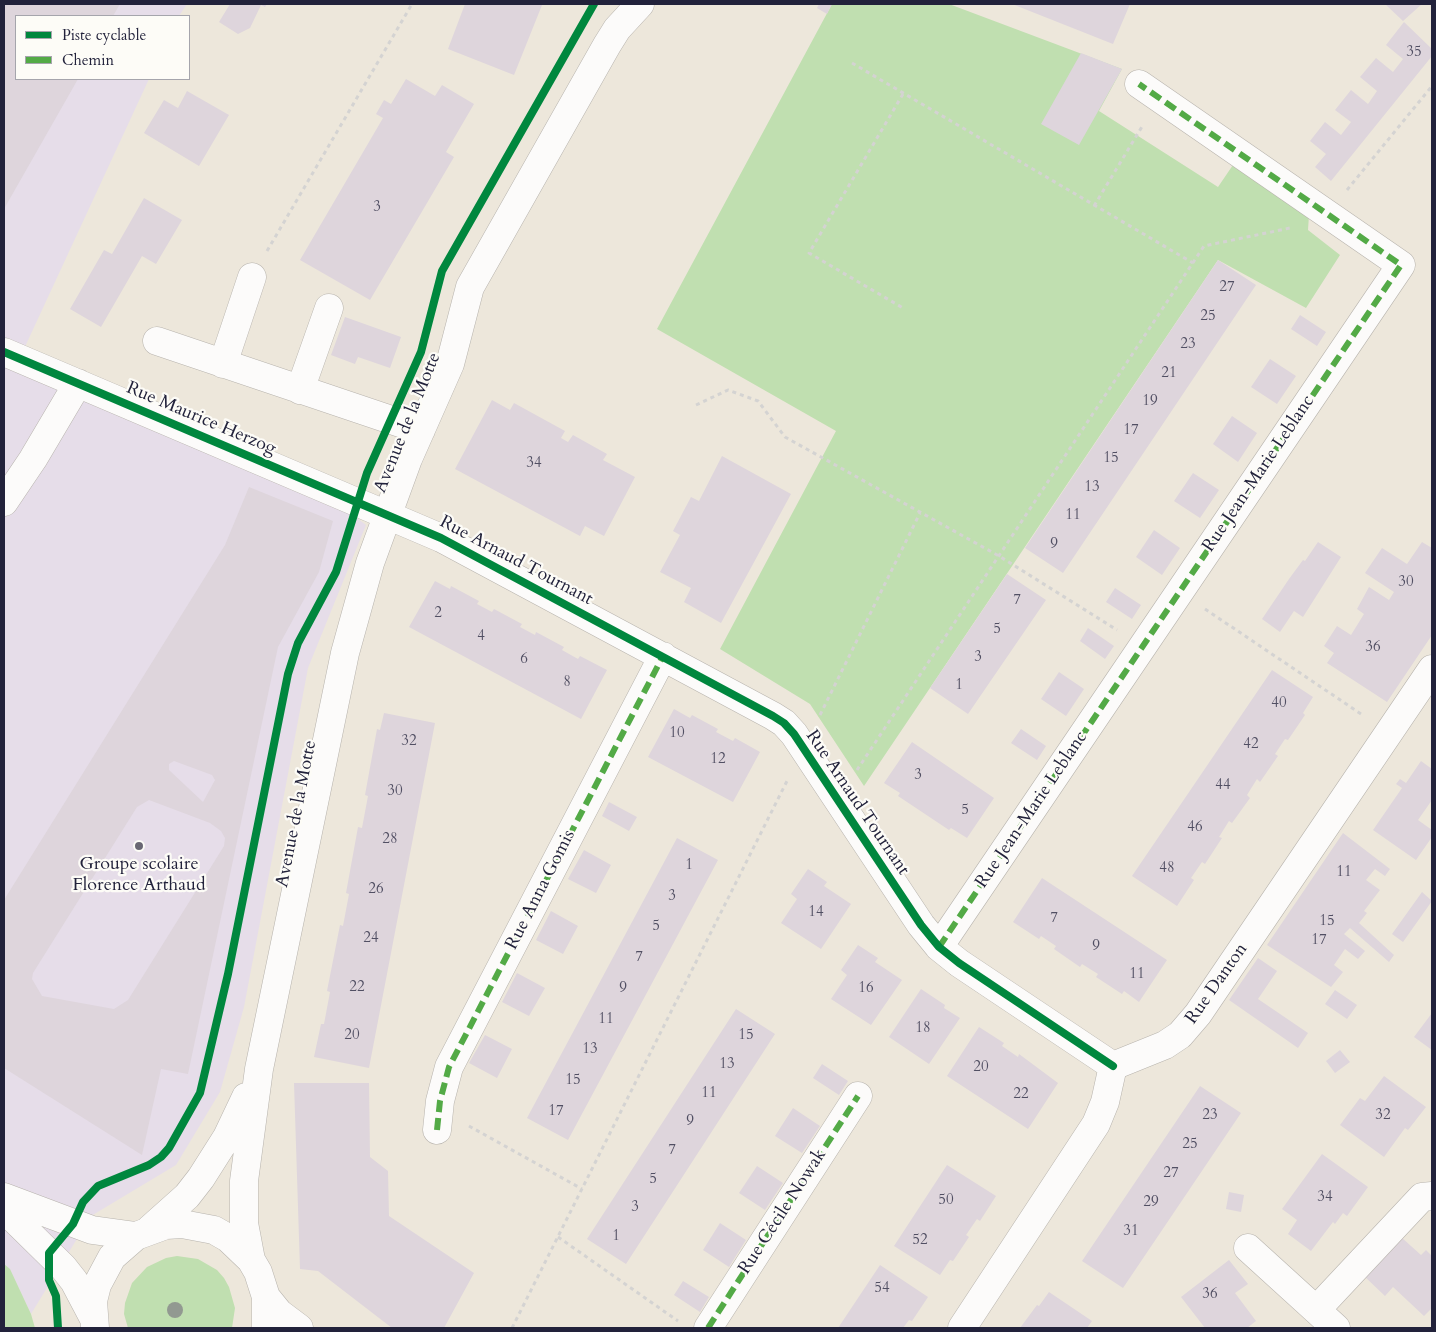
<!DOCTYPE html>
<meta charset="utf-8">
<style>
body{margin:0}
#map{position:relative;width:1436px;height:1332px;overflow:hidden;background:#ede7db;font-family:Cardo,serif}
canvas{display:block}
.frame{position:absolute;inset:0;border:5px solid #22223b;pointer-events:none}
.legend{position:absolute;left:15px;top:15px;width:175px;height:65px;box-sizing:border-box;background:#fdfcf7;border:1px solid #a5a5ac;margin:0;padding:6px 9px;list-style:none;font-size:15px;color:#22223b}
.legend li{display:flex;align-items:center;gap:10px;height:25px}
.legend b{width:25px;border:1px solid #a5a5ac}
</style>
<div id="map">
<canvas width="1436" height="1332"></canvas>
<div class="frame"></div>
<ul class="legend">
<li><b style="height:6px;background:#00873e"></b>Piste cyclable</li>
<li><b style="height:6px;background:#53aa46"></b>Chemin</li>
</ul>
</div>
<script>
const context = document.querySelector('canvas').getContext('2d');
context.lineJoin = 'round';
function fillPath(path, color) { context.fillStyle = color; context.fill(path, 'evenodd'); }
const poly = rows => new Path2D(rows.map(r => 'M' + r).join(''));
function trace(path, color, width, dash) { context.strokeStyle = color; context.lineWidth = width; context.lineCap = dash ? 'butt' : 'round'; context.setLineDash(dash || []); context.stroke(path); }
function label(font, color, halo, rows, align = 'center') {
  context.font = font + ' Cardo,serif'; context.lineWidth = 4.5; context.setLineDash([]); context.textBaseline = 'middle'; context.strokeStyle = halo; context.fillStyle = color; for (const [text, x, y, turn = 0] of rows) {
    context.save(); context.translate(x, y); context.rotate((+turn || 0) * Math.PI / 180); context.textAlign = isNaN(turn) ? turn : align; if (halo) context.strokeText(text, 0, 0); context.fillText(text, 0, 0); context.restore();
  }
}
fillPath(poly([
 [4,4,187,4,179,16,16,16,16,79,149,79,17,364,337,503,366,525,308,668,244,1007,220,1092,176,1165,91,1216,31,1314,10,1270,4,1264]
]), '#e6dde9');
fillPath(poly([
 [832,4,949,4,1122,69,1099,111,1218,187,1235,162,1309,215,1308,230,1340,255,1306,308,1218,260,864,786,810,704,720,649,836,431,657,329],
 [177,1256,198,1259,217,1270,224,1278,229,1287,235,1308,232,1328,128,1328,124,1314,125,1303,132,1283,147,1267,166,1258],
 [4,1264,10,1269,31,1314,35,1328,4,1328]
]), '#c0dfb0');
fillPath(poly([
 [4,4,120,4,113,16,16,16,16,79,78,79,4,209],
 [230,4,267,4,265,7,261,5,250,28,238,34,219,22],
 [465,4,542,5,514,75,448,49],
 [819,4,832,4,827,14,817,8],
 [1012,4,1130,4,1113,44],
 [1385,4,1422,4,1403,21],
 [1404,22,1432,49,1432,56,1331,181,1315,167,1326,154,1310,141,1325,122,1341,135,1351,122,1335,110,1351,90,1368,104,1377,91,1360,77,1376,58,1393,72,1403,59,1386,45],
 [1081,53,1122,69,1079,145,1041,124],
 [406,79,435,96,442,85,474,104,446,152,454,157,370,300,300,260,383,118,376,114,384,100,391,104],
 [187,91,229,115,199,166,144,133,164,100,178,108],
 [144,198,182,220,156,264,142,256,101,327,70,309,104,250,112,254],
 [1218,260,1256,285,1063,573,1025,548],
 [1300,315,1326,332,1317,346,1291,329],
 [345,317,401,337,390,368,358,357,355,364,331,355],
 [1270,359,1296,376,1277,404,1251,387],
 [492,400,510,410,514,403,565,431,561,438,568,442,573,435,607,454,603,460,635,477,604,536,585,526,580,536,455,469],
 [1232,416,1257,433,1238,462,1213,444],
 [722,456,791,494,721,623,684,602,691,588,660,572,680,535,673,531,691,497,699,501],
 [1193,473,1219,490,1200,518,1174,501],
 [249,487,333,521,319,572,278,647,188,1074,161,1069,142,1155,4,1068,4,900,225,545],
 [174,761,212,775,215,780,203,802,169,770,169,764],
 [149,800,210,823,221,831,225,838,224,846,128,1000,114,1009,42,996,32,979,33,973,137,807],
 [1154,530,1180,548,1162,575,1136,557],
 [1318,542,1341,557,1303,617,1294,611,1280,632,1262,619,1289,579,1303,560,1305,561],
 [1422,542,1432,548,1432,635,1387,702,1327,663,1334,653,1324,646,1337,626,1351,635,1364,614,1357,609,1369,587,1389,600,1394,592,1365,573,1382,548,1407,564],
 [1007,574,1046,600,968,714,930,688],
 [435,581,450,589,451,586,479,601,477,604,492,612,494,609,522,624,520,627,535,635,536,632,564,647,562,650,578,659,580,656,607,670,581,719,409,627],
 [1115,588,1141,605,1132,619,1106,602],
 [1088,628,1114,646,1105,659,1080,641],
 [1272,670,1313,697,1303,713,1305,715,1288,740,1285,739,1275,754,1278,756,1260,782,1257,779,1247,795,1250,798,1232,823,1229,821,1219,837,1222,838,1205,864,1202,862,1191,878,1194,880,1177,906,1132,876],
 [1059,672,1084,689,1066,716,1041,699],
 [674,709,690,718,692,715,718,729,716,732,733,741,735,738,760,752,733,802,648,757],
 [384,713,435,723,369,1068,314,1057,321,1024,324,1024,330,992,327,991,340,925,343,926,349,894,346,893,358,827,362,828,368,796,365,795,377,729,380,730],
 [1021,729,1046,746,1037,760,1011,743],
 [912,742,994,798,967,838,951,828,949,830,898,796,900,793,884,783],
 [1421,761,1432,769,1432,800,1418,820,1432,830,1432,837,1416,860,1373,830,1402,788,1396,784,1400,779,1406,783],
 [609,802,637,817,629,831,602,816],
 [1343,833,1390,869,1385,876,1375,869,1366,880,1380,890,1364,911,1367,913,1359,923,1394,955,1389,962,1350,928,1344,934,1365,951,1358,959,1345,949,1334,965,1343,972,1331,987,1267,945],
 [677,838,718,860,568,1140,527,1118],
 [584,850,611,865,596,893,568,879],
 [808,869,827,882,824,886,851,904,821,949,781,923,797,899,791,894],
 [1042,878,1167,960,1139,1002,1124,991,1122,994,1096,977,1098,974,1082,964,1080,967,1054,949,1056,946,1041,936,1039,939,1013,922],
 [1422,892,1432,901,1403,942,1392,934],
 [551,911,578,926,563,954,536,940],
 [858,945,878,958,875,962,902,980,871,1025,831,999,847,975,841,970],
 [1258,958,1277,971,1258,999,1308,1033,1298,1048,1229,1000],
 [517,973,545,988,529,1016,502,1002],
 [921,989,945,1005,944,1008,960,1018,929,1064,889,1037],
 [1335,990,1357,1005,1347,1019,1325,1004],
 [736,1009,775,1034,626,1264,587,1239],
 [1432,1013,1432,1050,1414,1037],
 [979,1027,1004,1043,1002,1046,1018,1057,1019,1054,1058,1083,1028,1129,947,1076],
 [485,1035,512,1049,497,1078,469,1063],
 [1340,1050,1350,1062,1335,1073,1326,1061],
 [822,1064,848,1081,839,1095,813,1078],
 [1384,1076,1426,1107,1408,1130,1405,1128,1384,1157,1340,1125,1360,1098,1365,1101],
 [294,1083,369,1083,370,1157,388,1171,389,1216,474,1273,444,1328,392,1328,318,1271,300,1269],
 [1200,1086,1241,1113,1123,1288,1082,1261],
 [793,1108,820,1126,802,1153,775,1136],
 [1322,1154,1368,1187,1347,1216,1343,1213,1335,1224,1333,1222,1311,1251,1288,1234,1297,1220,1282,1209],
 [947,1165,996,1196,980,1221,977,1219,966,1235,969,1237,953,1261,950,1260,940,1275,894,1246],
 [757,1166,783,1183,765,1210,739,1193],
 [1229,1192,1244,1195,1241,1212,1226,1209],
 [720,1223,746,1240,729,1267,703,1250],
 [1401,1237,1421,1255,1426,1250,1432,1256,1432,1308,1424,1316,1393,1287,1385,1296,1364,1276],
 [1229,1260,1248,1284,1235,1293,1256,1321,1247,1328,1205,1328,1181,1297],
 [880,1265,928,1297,912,1321,909,1320,903,1328,838,1328],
 [683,1281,709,1297,700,1312,674,1295],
 [1049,1292,1092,1321,1087,1328,1020,1328,1037,1305,1039,1306]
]), '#ded5dc');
const minor = poly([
 [157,341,421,430],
 [4,352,441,538,773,716,784,723,794,734,921,925,939,947,959,963,1113,1066],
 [223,364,252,277],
 [300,390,329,308],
 [4,502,33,459,78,383],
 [939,947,1401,265,1139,84],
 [1113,1066,1165,1045,1180,1035,1198,1014,1432,669],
 [437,1130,440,1101,449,1067,663,656],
 [4,1197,92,1230,136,1236],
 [4,1209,63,1267,74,1281,93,1317],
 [150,1229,187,1196,201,1178,227,1137,246,1097],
 [1248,1248,1336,1328],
 [251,1260,244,1223,244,1181,259,1069,345,653,370,563,408,459,450,364,470,287,607,45,617,29,640,4],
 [266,1297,279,1313,299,1328],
 [1317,1309,1422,1197,1432,1196],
 [95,1328,93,1301,97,1285,112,1257,136,1236,166,1225,182,1224,214,1230,228,1238,251,1260,258,1272,266,1297,266,1328],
 [708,1328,858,1096],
 [962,1328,1096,1124,1105,1102,1113,1066]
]);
trace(minor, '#b7b3ad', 29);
trace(poly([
 [852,63,1193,263],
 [903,94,809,253,903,308],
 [1347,190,1432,86],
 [1094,206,1143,125],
 [267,251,412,4],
 [696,405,728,390,758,401,785,437,999,556,1117,630],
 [1205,609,1364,716],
 [820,715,920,513],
 [857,770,1204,246,1290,228],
 [469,1126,582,1189],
 [558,1237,678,1321],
 [512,1328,787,781]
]), '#d4d3d2', 3, [4, 4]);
trace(minor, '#fcfbfa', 28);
trace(poly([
 [939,947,1401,265,1139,84],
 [437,1130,440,1101,449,1067,663,656],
 [708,1328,858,1096]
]), '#53aa46', 6, [12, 6]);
trace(poly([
 [4,352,441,538,773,716,784,723,794,734,921,925,939,947,959,963,1113,1066],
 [58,1328,56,1296,49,1280,49,1253,73,1224,83,1202,98,1186,149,1165,161,1157,169,1148,200,1093,228,974,288,674,298,643,336,572,367,473,421,352,442,271,594,4]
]), '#00873e', 8);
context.fillStyle = '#929991';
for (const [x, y] of [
 [175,1310]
]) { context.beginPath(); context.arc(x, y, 8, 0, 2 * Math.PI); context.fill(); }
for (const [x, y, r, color] of [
 [139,846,5,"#696773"]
]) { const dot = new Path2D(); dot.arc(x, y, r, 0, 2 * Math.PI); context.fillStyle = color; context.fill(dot); trace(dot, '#fdfcf7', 2); }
label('15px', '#514f63', null, [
 ["35",1414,53],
 ["3",377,208],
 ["27",1227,288],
 ["25",1208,317],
 ["23",1188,345],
 ["21",1169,374],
 ["19",1150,402],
 ["17",1131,431],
 ["15",1111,459],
 ["34",534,464],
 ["13",1092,488],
 ["11",1073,516],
 ["9",1054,545],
 ["30",1406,583],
 ["7",1017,601],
 ["2",438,614],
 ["5",997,630],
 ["4",481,637],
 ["36",1373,648],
 ["3",978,658],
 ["6",524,660],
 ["8",567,683],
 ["1",959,686],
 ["40",1279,704],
 ["10",677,734],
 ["32",409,742],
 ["42",1251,745],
 ["12",718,760],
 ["3",918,776],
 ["44",1223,786],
 ["30",395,792],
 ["5",965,811],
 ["46",1195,828],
 ["28",390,840],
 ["1",689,866],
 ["48",1167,869],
 ["11",1344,873],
 ["26",376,890],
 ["3",672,897],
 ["14",816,913],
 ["7",1054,919],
 ["15",1327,922],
 ["5",656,927],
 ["24",371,939],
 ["17",1319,941],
 ["9",1096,947],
 ["7",639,958],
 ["11",1137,975],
 ["22",357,988],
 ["9",623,989],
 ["16",866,989],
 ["11",606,1020],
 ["18",923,1029],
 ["20",352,1036],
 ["15",746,1036],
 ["13",590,1050],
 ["13",727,1065],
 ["20",981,1068],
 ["15",573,1081],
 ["11",709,1094],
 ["22",1021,1095],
 ["17",556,1112],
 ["23",1210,1116],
 ["32",1383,1116],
 ["9",690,1122],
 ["25",1190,1145],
 ["7",672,1151],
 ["27",1171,1174],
 ["5",653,1180],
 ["34",1325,1198],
 ["50",946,1201],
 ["29",1151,1203],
 ["3",635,1208],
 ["31",1131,1232],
 ["1",616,1237],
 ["52",920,1241],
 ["54",882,1289],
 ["36",1210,1295]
]);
label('18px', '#22223b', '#fdfcf7', [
 ["Rue Maurice Herzog",201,419,23],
 ["Avenue de la Motte",408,423,-68],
 ["Rue Jean-Marie Leblanc",1259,474,-56],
 ["Rue Arnaud Tournant",516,561,28],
 ["Rue Arnaud Tournant",857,803,56],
 ["Rue Jean-Marie Leblanc",1032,810,-56],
 ["Avenue de la Motte",297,814,-79],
 ["Rue Anna Gomis",541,890,-63],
 ["Rue Danton",1217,984,-55],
 ["Rue Cécile Nowak",783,1212,-57]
]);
label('18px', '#22223b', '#fdfcf7', [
 ["Groupe scolaire",139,865],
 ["Florence Arthaud",139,886]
]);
</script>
